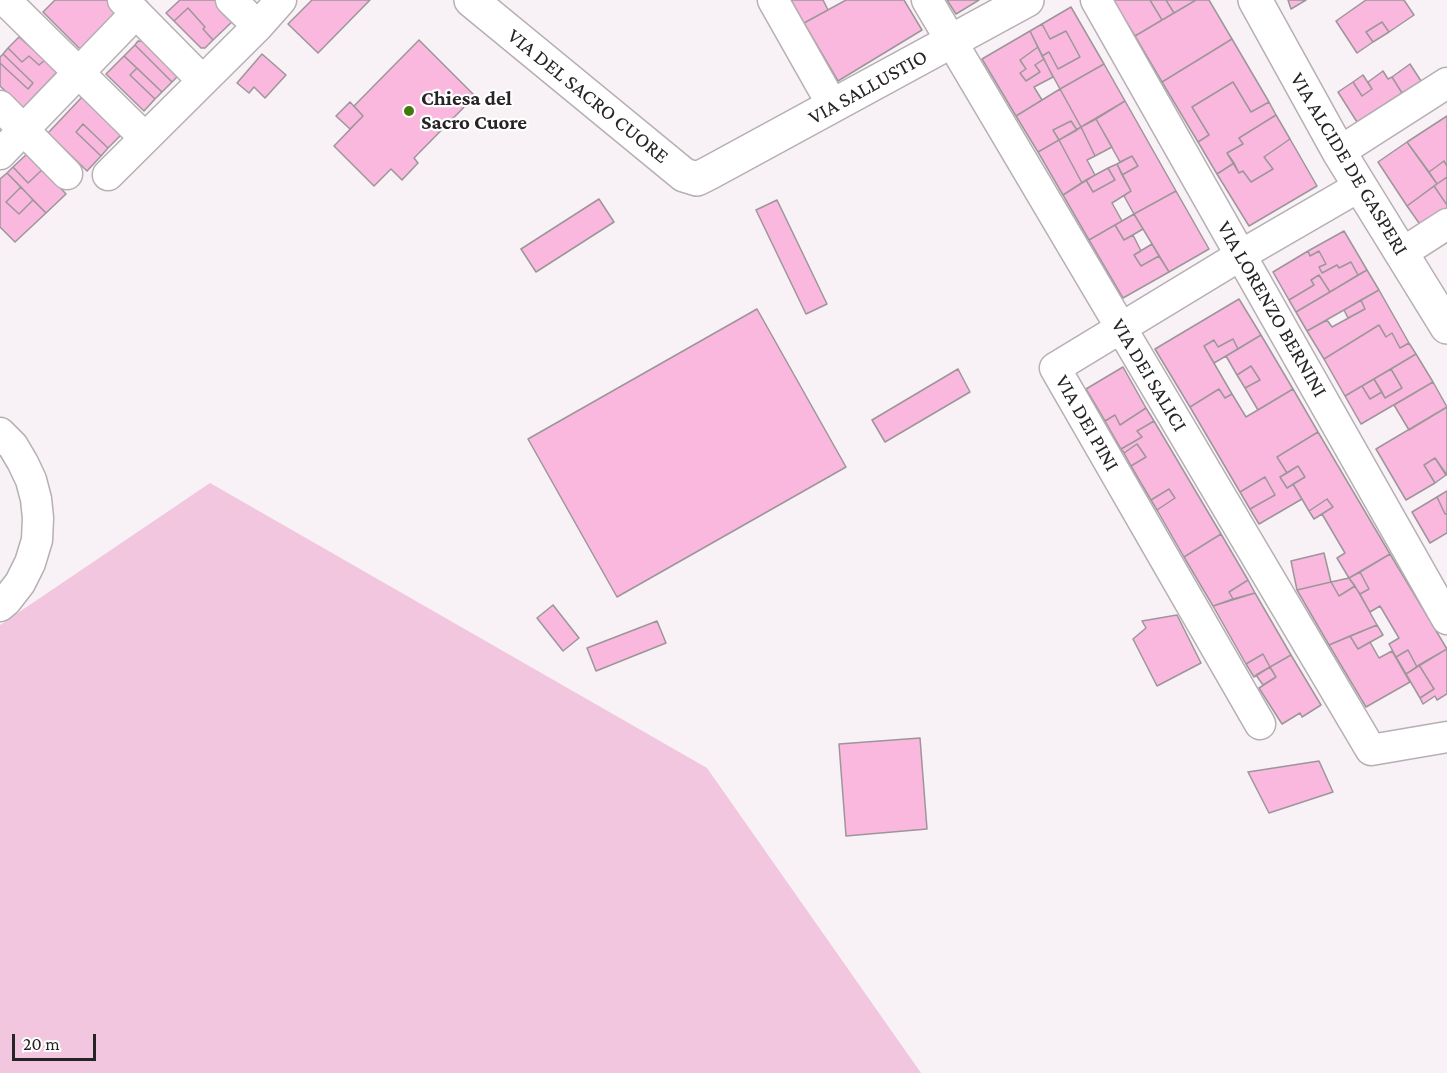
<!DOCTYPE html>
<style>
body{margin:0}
#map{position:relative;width:1447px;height:1073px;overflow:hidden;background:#f8f1f5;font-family:"Crimson Pro",serif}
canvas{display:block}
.scale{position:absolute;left:12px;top:1034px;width:84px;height:27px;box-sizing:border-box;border:3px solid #262425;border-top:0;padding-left:8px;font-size:18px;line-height:21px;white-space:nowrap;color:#262425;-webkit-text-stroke:4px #fff;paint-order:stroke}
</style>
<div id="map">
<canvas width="1447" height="1073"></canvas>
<div class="scale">20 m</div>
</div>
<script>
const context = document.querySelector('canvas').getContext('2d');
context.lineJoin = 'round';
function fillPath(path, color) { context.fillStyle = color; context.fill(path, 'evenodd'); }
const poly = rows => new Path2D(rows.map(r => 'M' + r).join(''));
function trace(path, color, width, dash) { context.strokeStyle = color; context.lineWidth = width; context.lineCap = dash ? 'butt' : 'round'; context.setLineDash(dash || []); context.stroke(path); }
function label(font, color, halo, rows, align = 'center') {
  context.font = font + ' "Crimson Pro",serif'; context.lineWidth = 4.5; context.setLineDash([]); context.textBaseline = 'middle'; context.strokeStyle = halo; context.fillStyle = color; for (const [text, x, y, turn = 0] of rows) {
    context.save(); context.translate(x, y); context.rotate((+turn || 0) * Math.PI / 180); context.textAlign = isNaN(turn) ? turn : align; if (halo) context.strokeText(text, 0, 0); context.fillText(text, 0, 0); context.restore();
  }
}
fillPath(poly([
 [210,483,707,768,921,1073,0,1073,0,625]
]), '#f1c6de');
const building = poly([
 [55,0,107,0,118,10,80,49,43,12,55,0],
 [180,0,216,0,235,19,213,40,203,29,205,27,188,8,174,21,166,13,180,0],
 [312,0,370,0,318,53,288,24,312,0],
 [791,0,823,0,828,10,804,23,791,0],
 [846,0,904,0,922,30,838,81,804,23,846,0],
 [947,0,979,0,956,14,947,0],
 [1113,0,1150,0,1162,20,1135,36,1113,0],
 [1150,0,1166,0,1174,13,1162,20,1150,0],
 [1166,0,1196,0,1174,13,1166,0],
 [1196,0,1209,0,1232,39,1162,82,1135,36,1196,0],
 [1288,0,1306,0,1291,9,1288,0],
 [1366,0,1404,0,1414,15,1389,32,1382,22,1366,32,1373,42,1357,53,1336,21,1366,0],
 [1071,7,1104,64,1060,89,1042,56,1049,52,1058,69,1080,57,1066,31,1050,39,1042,24,1071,7],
 [188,8,205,27,203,29,213,40,205,48,201,48,174,21,188,8],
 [1382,22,1389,32,1373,42,1366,32,1382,22],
 [1042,24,1050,39,1066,31,1080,57,1058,69,1049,52,1042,56,1030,31,1042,24],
 [1030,31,1038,47,1020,60,1026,69,1020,73,1026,81,1040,72,1035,65,1044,59,1053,77,1034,87,1042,100,1016,116,982,59,1030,31],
 [19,37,45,60,39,65,29,56,22,62,8,48,19,37],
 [1232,39,1269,102,1251,112,1233,82,1192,107,1209,135,1198,142,1162,82,1232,39],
 [419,40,475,96,414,158,418,163,402,180,391,169,374,186,334,146,363,116,354,106,419,40],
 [138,41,150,42,181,73,172,82,135,45,138,41],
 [135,45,172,82,162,92,124,56,135,45],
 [1038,47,1044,59,1035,65,1040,72,1026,81,1020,73,1026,69,1020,60,1038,47],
 [8,48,22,62,29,56,39,65,45,60,57,72,23,108,0,86,0,63,28,89,33,83,3,54,8,48],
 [3,54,33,83,28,89,0,63,0,57,3,54],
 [262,54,286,75,265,98,254,87,249,93,237,83,262,54],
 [124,56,137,68,130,75,155,99,144,111,106,74,124,56],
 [1104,64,1125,101,1081,127,1060,89,1104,64],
 [1410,64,1421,81,1402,93,1392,77,1410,64],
 [137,68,162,92,155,99,130,75,137,68],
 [1383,71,1388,79,1392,77,1402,93,1357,122,1338,92,1353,82,1362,96,1372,89,1368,82,1383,71],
 [1363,75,1372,89,1362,96,1353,82,1363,75],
 [1233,82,1251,112,1269,102,1276,115,1239,138,1243,144,1227,153,1234,163,1217,174,1198,142,1209,135,1192,107,1233,82],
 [1060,89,1081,127,1077,130,1071,121,1053,130,1059,140,1038,152,1016,116,1060,89],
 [83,96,123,133,108,148,83,124,76,132,101,156,87,171,48,133,83,96],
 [1125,101,1176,191,1134,214,1124,196,1131,191,1122,175,1138,166,1132,156,1120,162,1096,119,1125,101],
 [350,102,363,116,350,129,336,116,350,102],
 [1276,115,1290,139,1264,157,1273,169,1251,182,1243,171,1239,173,1227,153,1243,144,1239,138,1276,115],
 [1447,116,1447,166,1444,161,1429,172,1407,142,1447,116],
 [1096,119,1112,147,1095,156,1081,127,1096,119],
 [1071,121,1077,130,1059,140,1053,130,1071,121],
 [83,124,108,148,101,156,76,132,83,124],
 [1081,127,1095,156,1087,160,1095,175,1082,183,1059,140,1081,127],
 [1290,139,1317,186,1249,226,1217,174,1234,163,1239,173,1243,171,1251,182,1273,169,1264,157,1290,139],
 [1059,140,1082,183,1063,195,1038,152,1059,140],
 [1407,142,1437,184,1407,206,1378,162,1407,142],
 [28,153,43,169,28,183,13,167,28,153],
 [1132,156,1138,166,1122,175,1117,164,1132,156],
 [1444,161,1447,166,1447,177,1437,184,1429,172,1444,161],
 [1117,164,1131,191,1112,203,1122,221,1089,240,1063,195,1086,180,1093,192,1115,180,1108,168,1117,164],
 [13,167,28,183,43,169,66,194,46,213,7,173,13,167],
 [1108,168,1115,180,1093,192,1086,180,1108,168],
 [7,173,21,187,6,202,19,214,33,200,46,213,15,242,0,227,0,179,7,173],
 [1447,177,1447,205,1434,186,1447,177],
 [1434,186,1447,205,1447,219,1424,230,1407,206,1434,186],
 [21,187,33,200,19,214,6,202,21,187],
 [1176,191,1209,249,1169,272,1134,214,1176,191],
 [599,199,614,222,536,272,521,249,599,199],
 [777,200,827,304,806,314,756,210,777,200],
 [1134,214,1143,229,1124,240,1115,225,1134,214],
 [1115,225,1124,240,1133,235,1141,251,1134,255,1141,266,1159,256,1169,272,1123,298,1089,240,1115,225],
 [1344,231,1367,270,1358,275,1351,262,1339,268,1337,265,1322,273,1319,267,1326,264,1319,251,1310,256,1308,251,1344,231],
 [1152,244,1159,256,1141,266,1134,255,1152,244],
 [1308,251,1310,256,1319,251,1326,264,1319,267,1322,273,1337,265,1339,268,1351,262,1358,275,1330,292,1319,275,1311,280,1314,285,1289,300,1273,272,1308,251],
 [1367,270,1379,290,1307,331,1296,312,1367,270],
 [1319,275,1330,292,1296,312,1289,300,1314,285,1311,280,1319,275],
 [1379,290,1409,343,1400,348,1392,333,1386,337,1379,325,1324,359,1307,331,1327,320,1332,327,1365,309,1361,300,1379,290],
 [1239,299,1261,335,1238,349,1233,339,1218,347,1214,340,1204,346,1232,394,1225,398,1219,389,1190,407,1155,349,1239,299],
 [1361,300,1365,309,1348,318,1344,310,1361,300],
 [757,309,846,467,617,597,528,439,757,309],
 [1379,325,1386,337,1392,333,1400,348,1409,343,1416,354,1345,396,1324,359,1379,325],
 [1261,335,1293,389,1258,410,1245,388,1260,380,1251,366,1237,375,1226,356,1261,335],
 [1233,339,1238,349,1214,363,1204,346,1214,340,1218,347,1233,339],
 [1416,354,1433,382,1361,424,1345,396,1362,386,1370,399,1382,392,1385,398,1402,388,1391,369,1416,354],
 [1251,366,1260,380,1245,388,1237,375,1251,366],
 [1123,367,1146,408,1120,425,1115,415,1105,421,1086,389,1123,367],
 [958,369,970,392,885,442,872,420,958,369],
 [1391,369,1402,388,1385,398,1374,379,1391,369],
 [1374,379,1382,392,1370,399,1362,386,1374,379],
 [1433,382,1447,407,1409,430,1394,405,1433,382],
 [1219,389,1225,398,1232,394,1246,417,1293,389,1318,432,1277,457,1287,473,1280,477,1287,488,1293,484,1302,499,1259,524,1250,509,1275,495,1265,477,1240,492,1190,407,1219,389],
 [1447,407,1447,475,1435,458,1424,465,1435,483,1406,500,1376,449,1447,407],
 [1146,408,1154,421,1137,431,1142,437,1121,449,1105,421,1115,415,1120,425,1146,408],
 [1154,421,1221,534,1184,557,1157,510,1175,498,1169,489,1151,500,1131,466,1146,457,1137,444,1124,453,1121,449,1142,437,1137,431,1154,421],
 [1318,432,1390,554,1349,578,1337,558,1345,553,1322,514,1333,507,1327,499,1309,511,1293,484,1305,477,1298,466,1287,473,1277,457,1318,432],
 [1137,444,1146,457,1131,466,1124,453,1137,444],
 [1435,458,1446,475,1435,483,1424,465,1435,458],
 [1298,466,1305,477,1287,488,1280,477,1298,466],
 [1265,477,1275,495,1250,509,1240,492,1265,477],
 [1169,489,1175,498,1157,510,1151,500,1169,489],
 [1447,491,1447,514,1445,514,1437,497,1447,491],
 [1437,497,1445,514,1447,514,1447,533,1430,543,1412,512,1437,497],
 [1327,499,1333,507,1314,519,1309,511,1327,499],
 [1221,534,1248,580,1229,592,1233,599,1213,606,1184,557,1221,534],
 [1324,553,1331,582,1297,590,1291,561,1324,553],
 [1390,554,1447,649,1417,667,1408,650,1396,657,1389,644,1399,638,1380,606,1370,612,1360,594,1369,589,1360,572,1390,554],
 [1360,572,1369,589,1360,594,1349,578,1360,572],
 [1349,578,1355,586,1339,596,1331,582,1349,578],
 [1248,580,1255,593,1233,599,1229,592,1248,580],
 [1331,582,1339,596,1355,586,1377,625,1329,645,1297,590,1331,582],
 [1255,593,1291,655,1270,667,1263,654,1246,664,1213,606,1255,593],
 [553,605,579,638,563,651,537,618,553,605],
 [1177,615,1201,663,1157,686,1133,639,1146,628,1142,621,1177,615],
 [657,621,666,643,596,671,587,648,657,621],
 [1377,625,1383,635,1358,649,1350,636,1377,625],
 [1350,636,1358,649,1370,642,1379,658,1392,651,1410,682,1366,707,1329,645,1350,636],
 [1447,649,1447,694,1437,700,1435,696,1423,704,1420,698,1434,689,1419,665,1447,649],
 [1408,650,1417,667,1406,674,1396,657,1408,650],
 [1263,654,1270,667,1254,677,1246,664,1263,654],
 [1291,655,1321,705,1302,717,1300,713,1282,724,1259,688,1276,677,1270,667,1291,655],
 [1419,665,1434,689,1420,698,1406,674,1419,665],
 [1270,667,1276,677,1263,685,1256,675,1270,667],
 [920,738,927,829,846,836,839,744,920,738],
 [1319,761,1333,792,1269,813,1248,772,1319,761]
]);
fillPath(building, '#fab8de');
trace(building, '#9c9699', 1.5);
const minor = poly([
 [5,0,145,138],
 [123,0,202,80],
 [231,0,258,26],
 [773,0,833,106],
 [927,0,1371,750,1447,737],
 [1096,0,1447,619],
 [0,106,67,174],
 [1339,152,1447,83],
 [0,154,136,13],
 [108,175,258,26,281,0],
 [1402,253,1447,224],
 [0,433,13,446,23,463,31,480,36,499,38,518,37,540,30,563,20,583,6,601,0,606],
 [1260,724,1055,368,1241,255,1360,186]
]);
const tertiary = poly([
 [471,0,684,175,697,179,709,173,1027,0],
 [1255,0,1339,152,1447,327]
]);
trace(minor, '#b6afb3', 33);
trace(tertiary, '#b6afb3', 36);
trace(minor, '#fff', 30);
trace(tertiary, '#fff', 33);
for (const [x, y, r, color] of [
 [409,111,6,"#43790b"]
]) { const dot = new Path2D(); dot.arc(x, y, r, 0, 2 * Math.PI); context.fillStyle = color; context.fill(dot); trace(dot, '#fff', 2); }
label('21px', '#262425', '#fff', [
 ["VIA SALLUSTIO",868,87,-29],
 ["VIA DEL SACRO CUORE",588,96,39],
 ["VIA ALCIDE DE GASPERI",1349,164,59],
 ["VIA LORENZO BERNINI",1272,309,60],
 ["VIA DEI SALICI",1149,375,59],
 ["VIA DEI PINI",1087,423,60]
]);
label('bold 21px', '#262425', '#fff', [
 ["Chiesa del",421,99],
 ["Sacro Cuore",421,123]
], 'left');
</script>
